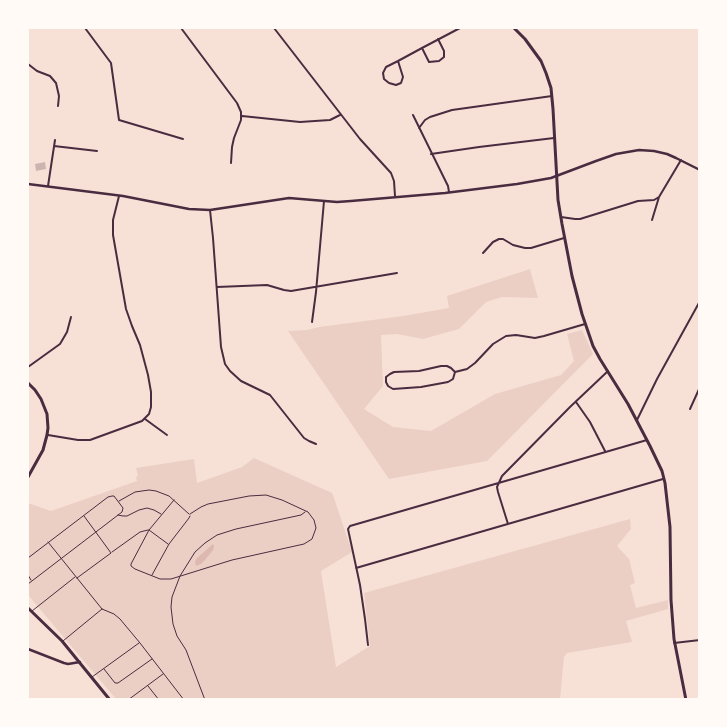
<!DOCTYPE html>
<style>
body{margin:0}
#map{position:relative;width:727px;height:727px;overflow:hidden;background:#f7e1d7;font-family:"Asap Condensed",sans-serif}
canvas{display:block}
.frame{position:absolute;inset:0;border:29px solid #fffaf5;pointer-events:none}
</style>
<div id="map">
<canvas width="727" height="727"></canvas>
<div class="frame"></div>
</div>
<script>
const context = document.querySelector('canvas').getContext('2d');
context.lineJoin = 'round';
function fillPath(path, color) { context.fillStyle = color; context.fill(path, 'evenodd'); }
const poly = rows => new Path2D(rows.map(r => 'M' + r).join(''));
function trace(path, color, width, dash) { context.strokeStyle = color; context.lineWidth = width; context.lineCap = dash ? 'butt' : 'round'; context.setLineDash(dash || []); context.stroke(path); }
fillPath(poly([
 [530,269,538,298,502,297,486,302,459,329,423,339,397,334,381,335,383,386,364,409,393,427,431,431,495,394,561,375,574,361,567,334,582,330,593,354,487,461,389,479,288,331,307,330,319,327,403,316,449,308,447,296],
 [254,458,332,493,333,495,352,552,321,571,336,667,370,646,364,593,630,519,631,529,617,546,629,559,635,583,630,585,636,608,668,600,668,609,626,621,632,642,567,653,564,657,560,699,116,699,28,595,28,503,51,511,137,481,136,477,138,476,136,468,194,459,197,483,242,467]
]), '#ebcfc5');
fillPath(poly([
 [213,544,214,546,213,550,205,560,201,564,196,566,195,562,197,558]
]), '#dcb8b0');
fillPath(poly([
 [45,162,46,169,36,171,35,164]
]), '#ccb4b1');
trace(poly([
 [174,500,149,530,131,564,131,566,135,569,160,579,171,579,232,560,304,544,312,539,316,528,314,520,308,512,282,500,266,495,249,496,208,504,201,507,190,514],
 [119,501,135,492,149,490,156,491,169,496,189,514],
 [118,515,123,516,127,516,139,510,147,508,154,510,161,514],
 [149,530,168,544],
 [48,542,102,609],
 [112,552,140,532,148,530],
 [28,558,108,497,112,496,114,496,123,508,122,512,28,584],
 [28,575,31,580],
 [152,575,169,544,189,518,190,516],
 [77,578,111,553,84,516],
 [102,609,114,614,120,619,140,643,184,700],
 [32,611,75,577],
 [63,641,102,609],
 [104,669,115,683,118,683,152,659],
 [92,677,139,643],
 [148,686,159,700],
 [128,700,163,674],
 [205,700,186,650,177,636,173,624,171,607,172,597,180,576,195,552,205,543,217,535,236,529,301,515,305,512]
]), '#4a2c40', 1);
trace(poly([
 [85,28,111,63,119,120,183,139],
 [181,28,237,103,241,112,241,120,234,138,232,147,231,163],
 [274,28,360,139,391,173,394,181,395,196],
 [422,48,429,62,439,61,444,57,444,51,438,39],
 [398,61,403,77,401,83,396,85,389,83,384,79,383,73,386,67,398,61,422,48,460,28],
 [28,64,37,71,50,76,56,83,59,96,58,106],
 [413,115,448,186,449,192],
 [242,116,300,122,330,120,340,115],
 [419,128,425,120,430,117,452,110,552,96],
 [54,146,97,151],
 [431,154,479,147,554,138],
 [48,186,55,140],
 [210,210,213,238,221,347,225,364,230,371,241,381,270,395,304,438,309,441,316,444],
 [561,217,575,219,580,219,638,201,654,200,659,197],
 [652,220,659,197,681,160],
 [483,253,493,242,499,239,503,239,513,245,525,248,531,248,564,238],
 [217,287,267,285,284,290,291,291,397,273],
 [312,322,316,292,324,201],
 [441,366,447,366,451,368,455,372,453,379,448,382,421,387,393,389,388,386,386,382,386,377,390,374,394,372,419,371,441,366],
 [28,367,60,344,67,332,71,317],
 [455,372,467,369,475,363,493,344,506,336,516,335,535,338,544,336,585,324],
 [576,402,590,422,605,451],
 [690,409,700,387],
 [145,419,167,435],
 [637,420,657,379,700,301],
 [48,435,78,440,90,440,142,421,149,414,151,407,151,392,148,375,140,345,132,326,126,309,113,235,113,220,119,196],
 [700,478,700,481],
 [508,524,498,492,497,487,502,476,570,407,608,371],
 [356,568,663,479],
 [674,643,700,640],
 [368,645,365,619,360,585,348,529,350,526,647,440]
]), '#4a2c40', 2);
trace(poly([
 [28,184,123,196,189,209,210,210,289,198,337,202,351,201,445,193,517,184,551,178,596,161,616,154,639,150,654,151,667,154,676,158,700,170],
 [28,649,64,663,68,664,80,662]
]), '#4a2c40', 2.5);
trace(poly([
 [514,28,525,39,541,61,546,73,551,88,553,109,558,200,562,224,572,276,582,314,593,346,600,359,628,404,650,446,662,471,665,483,670,527,671,600,674,639,686,700],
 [28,383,35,390,41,399,47,414,48,428,47,435,43,450,28,477],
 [28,608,62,641,110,700]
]), '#4a2c40', 3);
</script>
